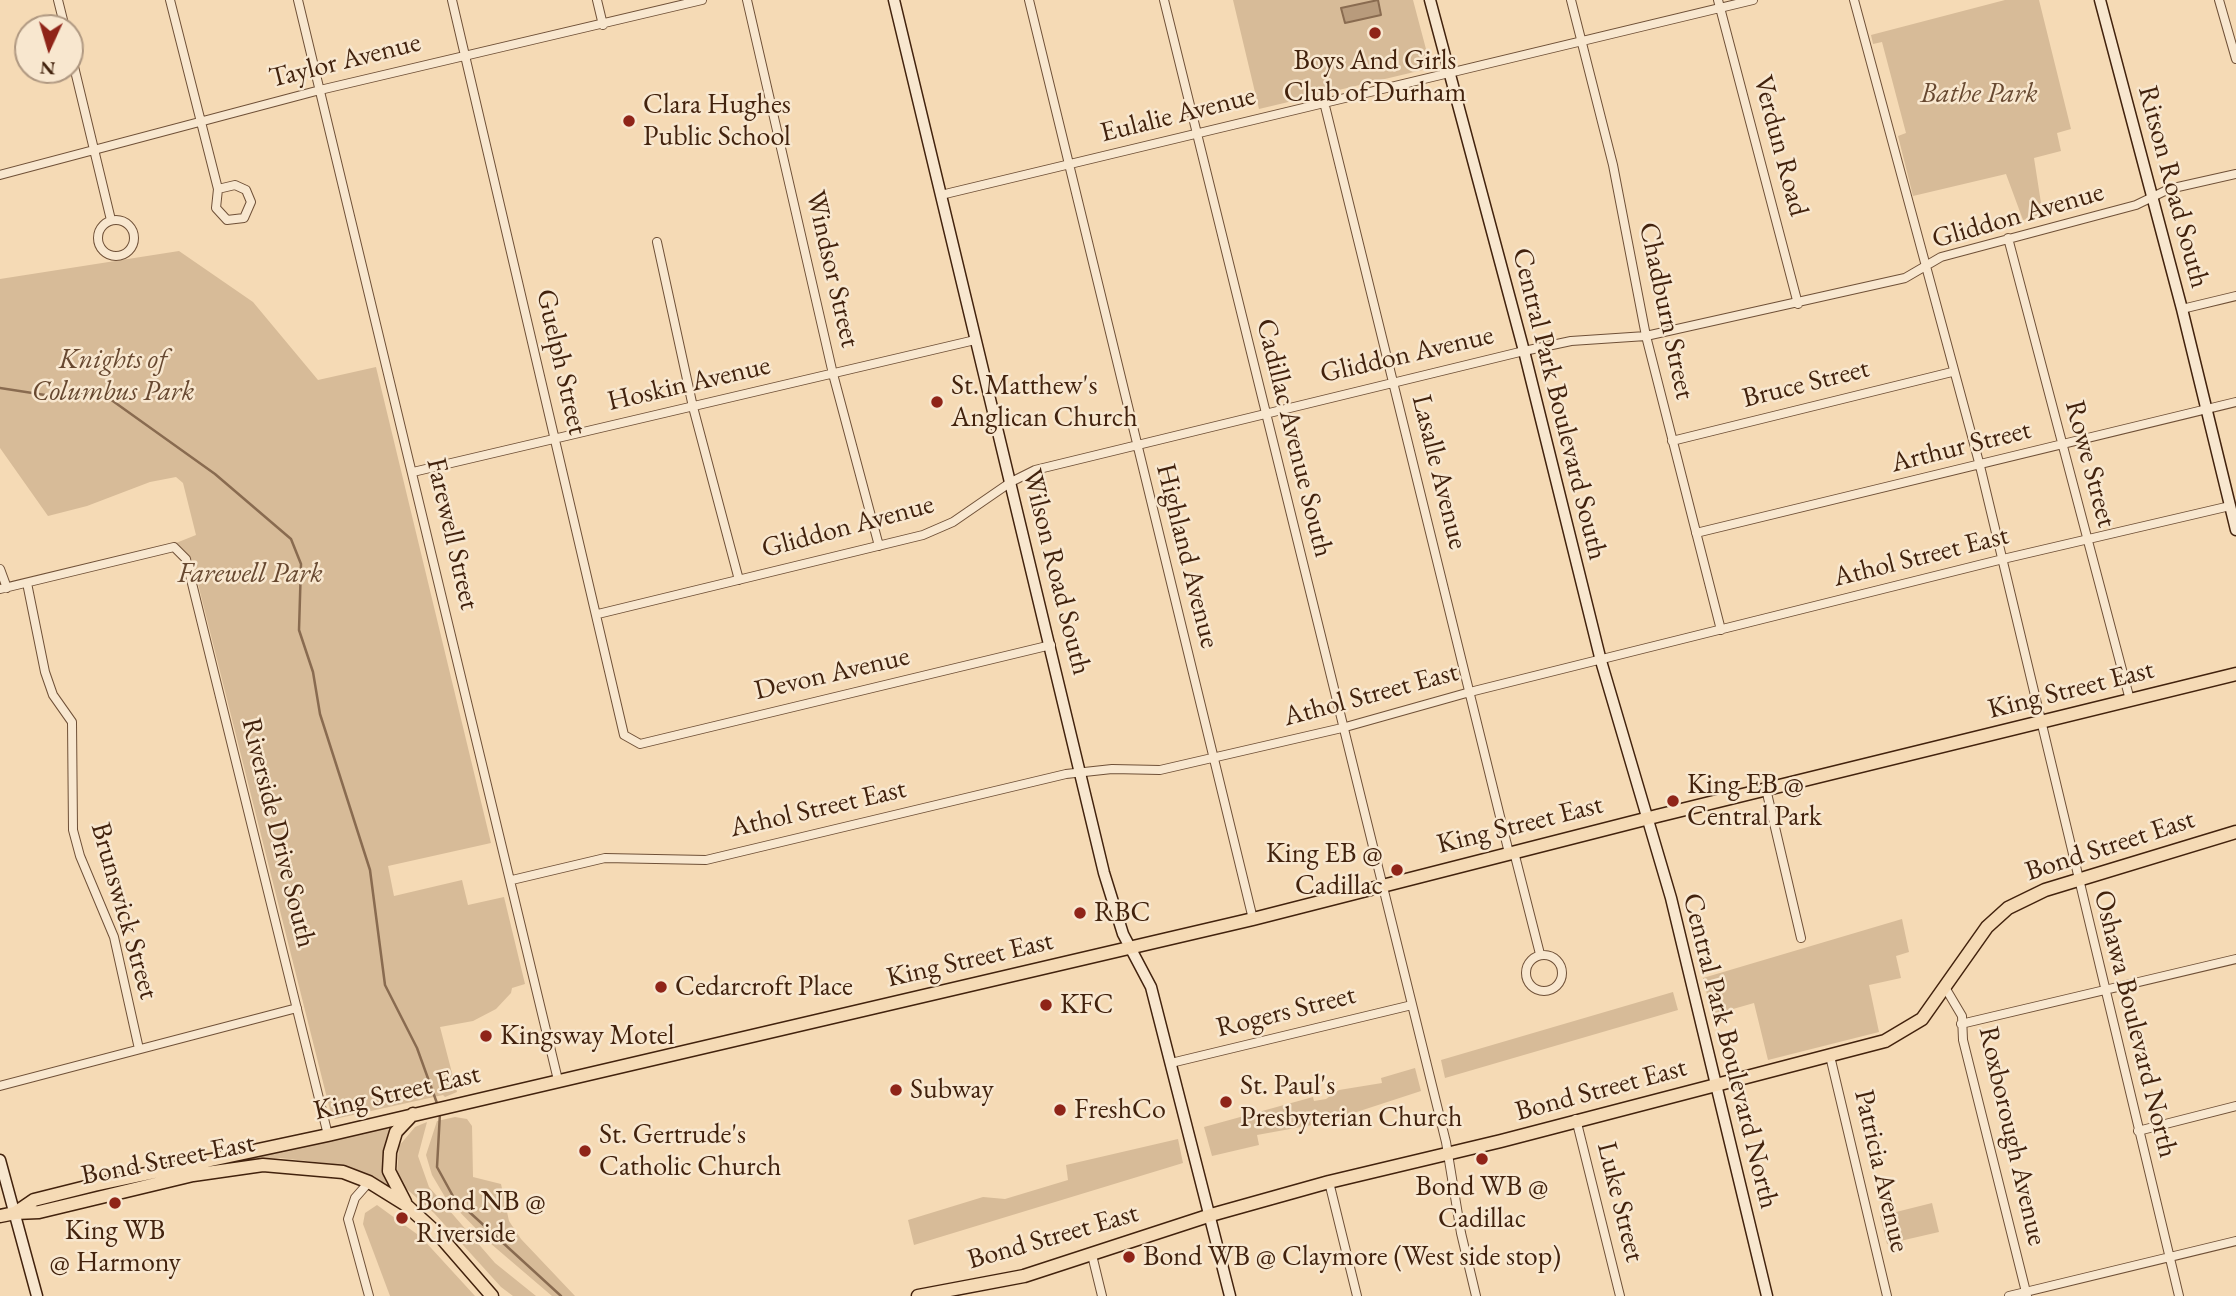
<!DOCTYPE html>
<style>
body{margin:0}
#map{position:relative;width:2236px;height:1296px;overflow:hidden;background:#f5dab5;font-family:"EB Garamond",serif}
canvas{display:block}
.north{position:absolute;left:14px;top:14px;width:70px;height:70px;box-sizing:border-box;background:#f8e7cf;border:2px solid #af9881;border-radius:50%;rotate:184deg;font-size:19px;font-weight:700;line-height:28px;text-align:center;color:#42220d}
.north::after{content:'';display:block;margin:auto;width:24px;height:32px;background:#8f2418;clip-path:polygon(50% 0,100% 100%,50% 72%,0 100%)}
</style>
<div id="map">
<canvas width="2236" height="1296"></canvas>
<div class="north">N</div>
</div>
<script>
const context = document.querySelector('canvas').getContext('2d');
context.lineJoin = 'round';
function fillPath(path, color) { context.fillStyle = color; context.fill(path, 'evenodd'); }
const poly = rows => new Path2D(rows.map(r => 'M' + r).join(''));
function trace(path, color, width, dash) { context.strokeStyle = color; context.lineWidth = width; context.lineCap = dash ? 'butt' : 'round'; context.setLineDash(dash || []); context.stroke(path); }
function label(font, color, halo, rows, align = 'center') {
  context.font = font + ' "EB Garamond",serif'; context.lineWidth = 5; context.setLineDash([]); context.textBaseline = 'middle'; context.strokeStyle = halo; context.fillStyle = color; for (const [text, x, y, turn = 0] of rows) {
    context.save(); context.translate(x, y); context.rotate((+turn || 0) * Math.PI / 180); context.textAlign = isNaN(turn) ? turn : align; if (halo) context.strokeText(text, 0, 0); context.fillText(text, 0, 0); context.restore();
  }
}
fillPath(poly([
 [1233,0,1413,0,1431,68,1259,109],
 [2005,0,2039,0,2071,129,2057,133,2061,151,2034,158,2043,216,2023,220,2006,174,1913,196,1898,136,1906,133,1882,42,1873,44,1871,35],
 [179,251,253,302,318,380,376,367,491,843,388,866,394,896,462,880,468,905,504,897,525,984,512,988,511,993,496,1009,473,1021,440,1027,457,1092,445,1097,443,1095,335,1119,331,1114,192,560,176,543,196,535,183,483,176,477,150,482,87,506,48,516,0,448,0,279],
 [1902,919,1909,952,1896,956,1901,978,1869,985,1879,1032,1768,1060,1754,1003,1712,1015,1703,978],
 [1673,992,1678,1010,1445,1078,1441,1060],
 [1415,1068,1421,1091,1323,1123,1257,1135,1259,1145,1212,1156,1204,1127,1313,1097,1314,1101,1326,1099,1339,1090,1382,1083,1381,1078],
 [455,1117,467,1119,472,1126,473,1177,501,1184,509,1221,521,1239,575,1296,552,1296,490,1243,445,1197,432,1175,426,1155,437,1121],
 [427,1122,418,1156,429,1187,495,1263,536,1296,513,1296,501,1287,434,1213,401,1184,397,1173,399,1146,415,1127],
 [386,1128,392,1132,383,1154,382,1172,389,1186,333,1164,280,1158,252,1161,251,1158],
 [1178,1139,1183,1163,914,1245,908,1220,983,1197,1005,1199,1068,1180,1066,1165],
 [1932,1203,1939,1232,1887,1244,1880,1216],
 [377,1205,421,1237,475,1296,390,1296,363,1224,365,1213]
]), '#d7bb98');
const water = poly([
 [1378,0,1381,15,1345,23,1341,8,1378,0]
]);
fillPath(water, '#b89b7c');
trace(water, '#896b50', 2);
trace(poly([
 [0,388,71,399,82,394,95,394,110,399,215,474,291,539,301,564,299,630,313,672,320,714,370,870,385,985,417,1048,438,1106],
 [440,1113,437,1167,454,1198,561,1296]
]), '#896b50', 2.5);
const street = poly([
 [58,0,65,28],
 [170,0,218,189,216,208,227,220,244,218,251,202,246,190,235,185,218,189],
 [298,0,558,1080],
 [452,0,624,735,640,744,1051,645],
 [597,0,603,25],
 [747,0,833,374,879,546],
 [1029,0,1253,919],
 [1164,0,1446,1142,1461,1233,1476,1296],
 [1571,0,1613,165,1646,336,1721,630],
 [1718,0,1798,304],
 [1854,0,1980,466,2179,1296],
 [2219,0,2236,59],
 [70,50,111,220],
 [1324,102,1509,853],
 [0,175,320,90,702,0],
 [941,195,1753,0],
 '98 238a18 18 0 1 1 36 0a18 18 0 1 1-36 0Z',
 [2008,238,2130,700],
 [657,242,693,407,739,580],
 [2182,309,2236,296],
 [1672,441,1952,372],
 [413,472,975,340],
 [1696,533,2236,402],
 [0,569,7,588],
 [27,583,45,672,53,695,72,722,73,830,80,856,114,937,139,1049],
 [0,589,174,547,186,559,328,1135],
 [598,614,923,535,953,522,1011,482,1035,470,1524,351,1571,341,1646,336,1905,278,1941,257,2136,205,2169,189,2236,174],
 [1766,789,1801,938],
 [1514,852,1540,954],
 [512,880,605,858,706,860,1066,774,1112,769,1160,770,1342,728,1470,692,2003,559,2230,506],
 '1526 973a18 18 0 1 1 36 0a18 18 0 1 1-36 0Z',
 [1946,989,1962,1016,1963,1040,2027,1296],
 [1961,1024,2236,959],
 [1830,1056,1887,1296],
 [1171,1063,1412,1005],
 [0,1086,297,1008],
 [1576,1119,1620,1296],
 [2138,1131,2236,1106],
 [369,1182,355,1198,348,1219,369,1296],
 [1329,1182,1357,1296],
 [1092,1255,1102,1296],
 [2009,1296,2236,1241]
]);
const secondary = poly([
 [894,0,1104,873,1123,934,1151,987,1230,1296],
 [1430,0,1524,351,1601,661,1671,898,1767,1296],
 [2100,0,2182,309,2236,530],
 [0,1160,37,1296]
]);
const primary = poly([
 [405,1202,389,1171,390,1152,396,1132,413,1114],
 [15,1213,39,1212,193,1175,263,1165,343,1172,369,1182,406,1205,439,1235,492,1296],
 [0,1216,15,1213,34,1200,94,1185,328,1135,1253,919,1657,816,2236,674],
 [918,1296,1024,1276,1211,1215,1329,1182,1501,1141,1885,1041,1922,1019,1987,927,2008,908,2045,890,2236,832]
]);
trace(street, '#6f5037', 10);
trace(secondary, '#42220d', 13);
trace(primary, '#42220d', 15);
trace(street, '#f8e7cf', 8);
trace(secondary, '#f8e7cf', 10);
trace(primary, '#f5dab5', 12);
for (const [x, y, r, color] of [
 [1375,33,7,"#8f2418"],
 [629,121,7,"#8f2418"],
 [937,402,7,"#8f2418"],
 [1673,801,7,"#8f2418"],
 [1397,870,7,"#8f2418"],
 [1080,913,7,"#8f2418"],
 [661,987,7,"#8f2418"],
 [1046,1005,7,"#8f2418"],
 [486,1036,7,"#8f2418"],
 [896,1090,7,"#8f2418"],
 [1226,1102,7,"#8f2418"],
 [1060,1110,7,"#8f2418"],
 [585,1151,7,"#8f2418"],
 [1482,1159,7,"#8f2418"],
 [115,1203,7,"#8f2418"],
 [402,1218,7,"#8f2418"],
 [1129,1257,7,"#8f2418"]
]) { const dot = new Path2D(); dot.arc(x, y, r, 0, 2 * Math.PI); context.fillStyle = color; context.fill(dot); trace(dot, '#f8e7cf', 2.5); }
label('28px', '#42220d', '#f8e7cf', [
 ["Taylor Avenue",345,61,-14],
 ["Eulalie Avenue",1178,115,-14],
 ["Verdun Road",1780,146,75],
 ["Ritson Road South",2173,187,75],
 ["Gliddon Avenue",2018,216,-16],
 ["Windsor Street",832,269,77],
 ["Chadburn Street",1666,311,78],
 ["Gliddon Avenue",1407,355,-13],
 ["Guelph Street",561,362,77],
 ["Hoskin Avenue",689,384,-13],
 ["Bruce Street",1806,384,-14],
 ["Central Park Boulevard South",1559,404,76],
 ["Cadillac Avenue South",1294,438,76],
 ["Arthur Street",1961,447,-14],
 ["Rowe Street",2090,464,75],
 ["Lasalle Avenue",1439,472,76],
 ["Gliddon Avenue",848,527,-15],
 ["Farewell Street",452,534,77],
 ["Highland Avenue",1187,556,76],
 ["Athol Street East",1921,557,-14],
 ["Wilson Road South",1056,572,76],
 ["Devon Avenue",832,674,-13],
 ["King Street East",2071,690,-14],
 ["Athol Street East",1371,695,-15],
 ["Athol Street East",818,809,-13],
 ["King Street East",1520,825,-14],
 ["Riverside Drive South",278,833,76],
 ["Bond Street East",2110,846,-18],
 ["Brunswick Street",124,911,74],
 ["King Street East",970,960,-13],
 ["Rogers Street",1286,1012,-14],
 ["Oshawa Boulevard North",2135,1024,76],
 ["Central Park Boulevard North",1730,1051,76],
 ["Bond Street East",1601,1090,-15],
 ["King Street East",397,1093,-13],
 ["Roxborough Avenue",2012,1136,77],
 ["Bond Street East",168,1160,-11],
 ["Patricia Avenue",1881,1171,77],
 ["Luke Street",1620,1202,76],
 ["Bond Street East",1053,1237,-16]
]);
label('28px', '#42220d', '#f8e7cf', [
 ["Boys And Girls",1375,61,"center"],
 ["Club of Durham",1375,93,"center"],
 ["Clara Hughes",643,105],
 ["Public School",643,137],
 ["St. Matthew's",951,386],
 ["Anglican Church",951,418],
 ["King EB @",1687,785],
 ["Central Park",1687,817],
 ["King EB @",1383,854,"right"],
 ["Cadillac",1383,886,"right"],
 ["RBC",1094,913],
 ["Cedarcroft Place",675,987],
 ["KFC",1060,1005],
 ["Kingsway Motel",500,1036],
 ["St. Paul's",1240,1086],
 ["Presbyterian Church",1240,1118],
 ["Subway",910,1090],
 ["FreshCo",1074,1110],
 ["St. Gertrude's",599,1135],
 ["Catholic Church",599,1167],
 ["Bond WB @",1482,1187,"center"],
 ["Cadillac",1482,1219,"center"],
 ["Bond NB @",416,1202],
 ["Riverside",416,1234],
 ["King WB",115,1231,"center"],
 ["@ Harmony",115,1263,"center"],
 ["Bond WB @ Claymore (West side stop)",1143,1257]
], 'left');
label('italic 28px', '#674830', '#f8e7cf', [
 ["Bathe Park",1979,94],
 ["Knights of",113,360],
 ["Columbus Park",113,392],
 ["Farewell Park",250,574]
]);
</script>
